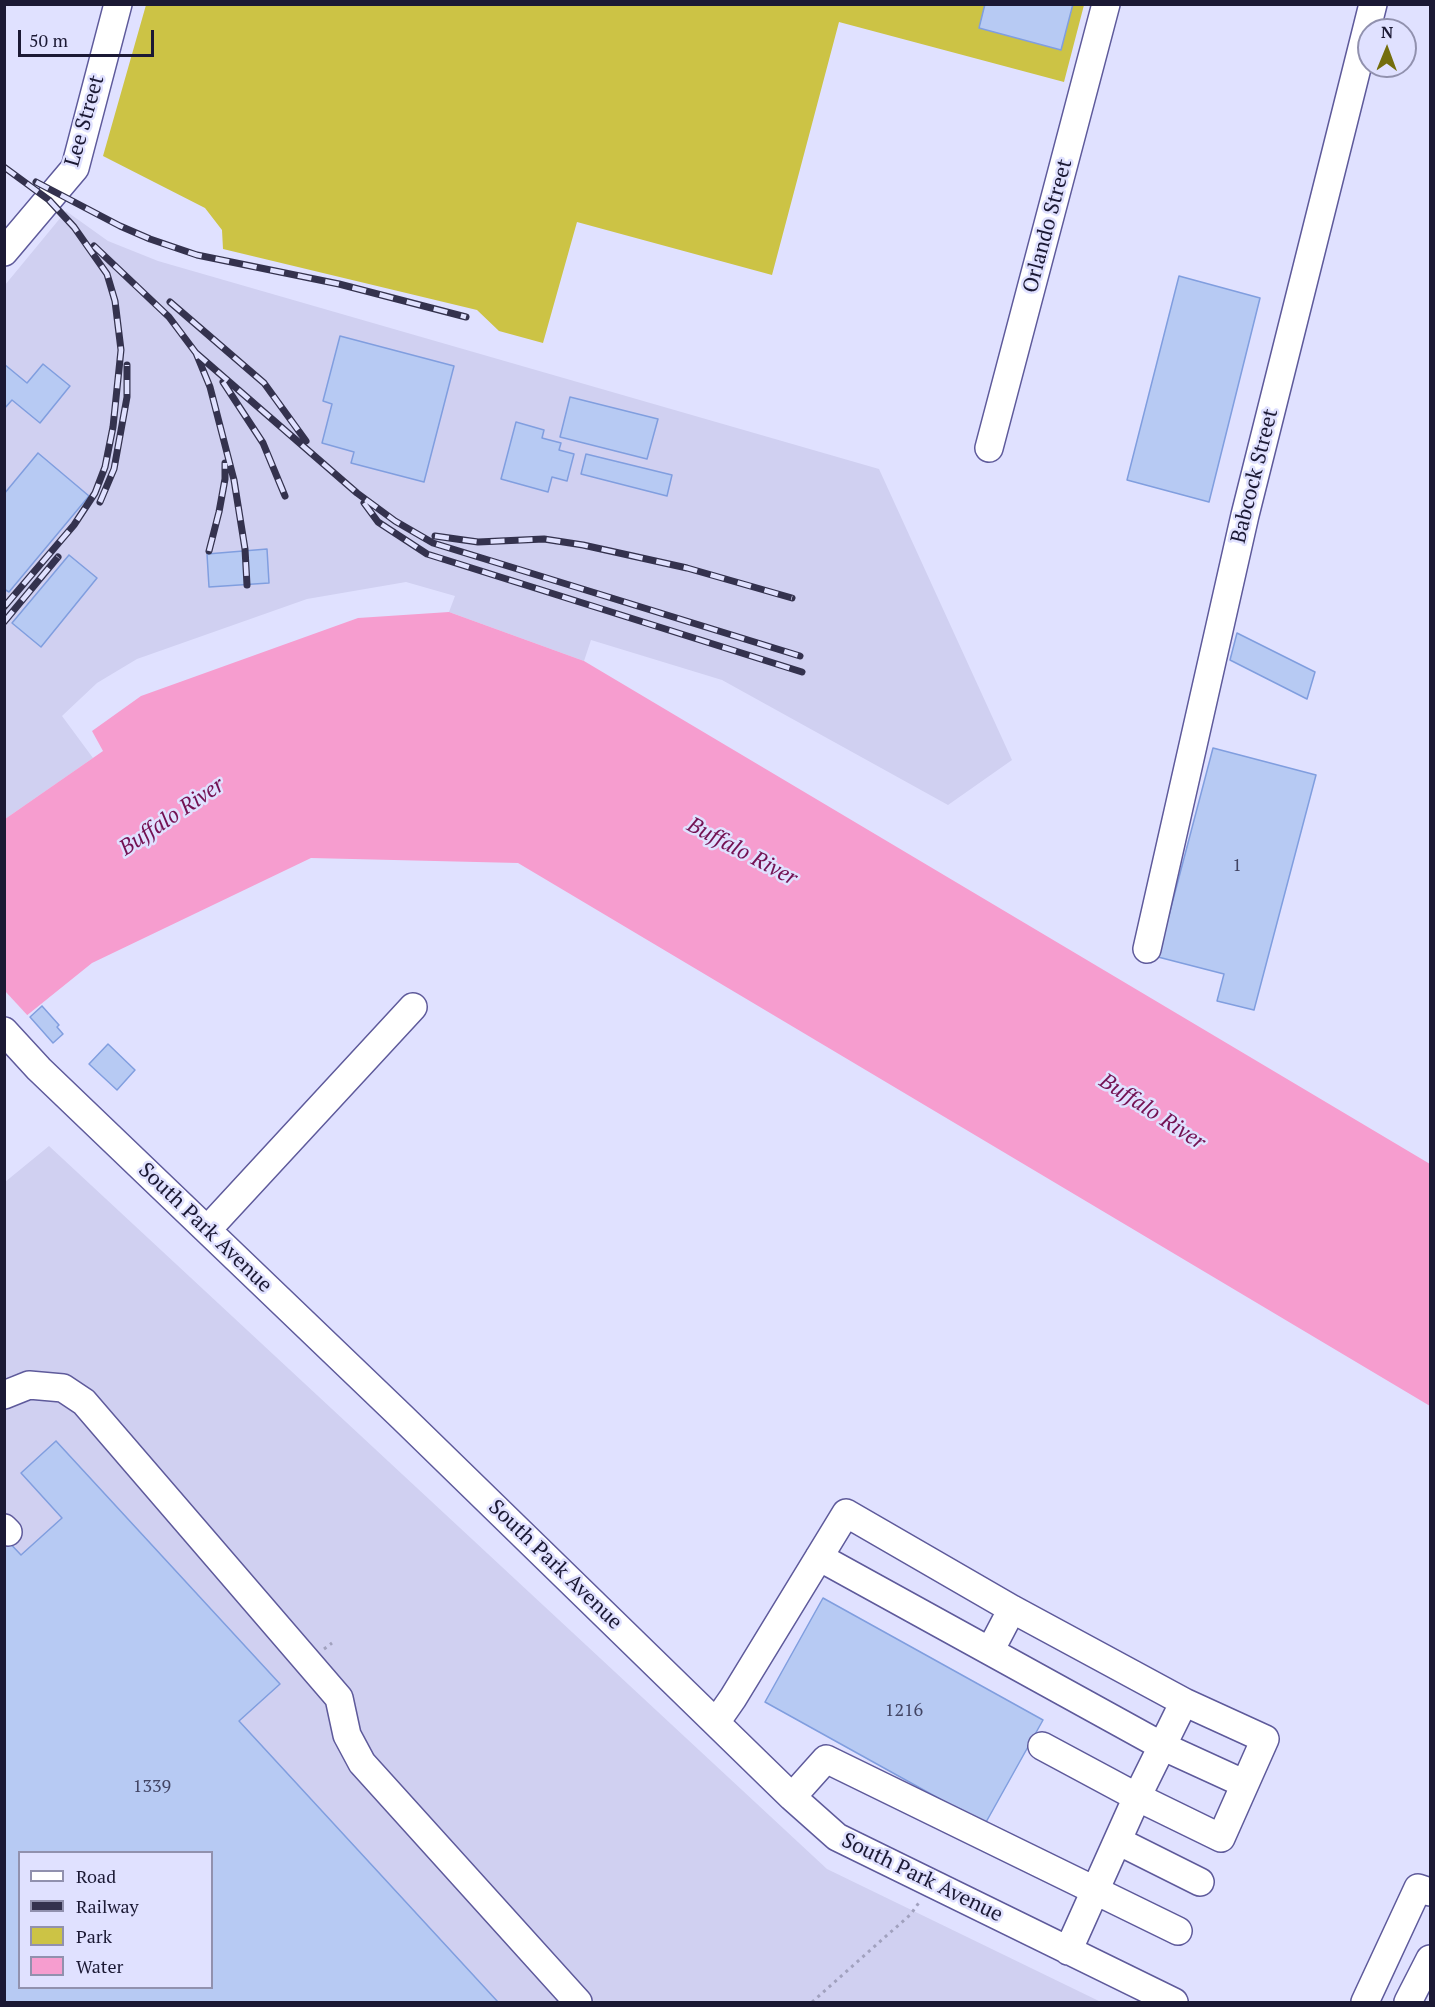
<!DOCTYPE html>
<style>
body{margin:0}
#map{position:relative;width:1435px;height:2007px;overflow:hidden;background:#e0e1ff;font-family:"PT Serif",serif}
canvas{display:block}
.frame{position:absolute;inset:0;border:6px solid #1b1934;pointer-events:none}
.legend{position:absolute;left:18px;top:1851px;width:195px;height:138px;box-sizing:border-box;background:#e0e1ff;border:2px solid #9191ae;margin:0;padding:8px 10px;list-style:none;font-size:18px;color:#1b1934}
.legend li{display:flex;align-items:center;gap:12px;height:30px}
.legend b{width:30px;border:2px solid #9191ae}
.north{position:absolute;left:1357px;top:18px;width:60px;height:60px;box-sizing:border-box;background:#e0e1ff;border:2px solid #9191ae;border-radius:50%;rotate:1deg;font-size:16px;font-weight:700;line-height:24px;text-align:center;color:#1b1934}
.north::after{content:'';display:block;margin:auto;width:21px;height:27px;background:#746e0c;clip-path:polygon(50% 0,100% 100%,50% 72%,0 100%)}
.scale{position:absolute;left:18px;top:30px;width:136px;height:27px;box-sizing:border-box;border:3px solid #1b1934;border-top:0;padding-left:8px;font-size:18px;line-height:21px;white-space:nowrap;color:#1b1934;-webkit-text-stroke:4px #e0e1ff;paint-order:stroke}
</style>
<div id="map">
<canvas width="1435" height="2007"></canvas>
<div class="frame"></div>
<ul class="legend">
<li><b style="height:8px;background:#fff"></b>Road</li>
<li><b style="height:8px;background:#34324e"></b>Railway</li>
<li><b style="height:16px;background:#ccc345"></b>Park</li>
<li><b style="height:16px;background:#f69dcf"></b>Water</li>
</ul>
<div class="north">N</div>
<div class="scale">50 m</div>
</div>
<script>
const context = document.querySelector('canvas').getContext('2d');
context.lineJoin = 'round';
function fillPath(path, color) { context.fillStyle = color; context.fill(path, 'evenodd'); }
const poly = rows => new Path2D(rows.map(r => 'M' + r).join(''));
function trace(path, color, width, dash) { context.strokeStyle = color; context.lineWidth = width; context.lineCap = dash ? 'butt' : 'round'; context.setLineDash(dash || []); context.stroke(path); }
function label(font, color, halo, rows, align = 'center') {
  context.font = font + ' "PT Serif",serif'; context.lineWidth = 5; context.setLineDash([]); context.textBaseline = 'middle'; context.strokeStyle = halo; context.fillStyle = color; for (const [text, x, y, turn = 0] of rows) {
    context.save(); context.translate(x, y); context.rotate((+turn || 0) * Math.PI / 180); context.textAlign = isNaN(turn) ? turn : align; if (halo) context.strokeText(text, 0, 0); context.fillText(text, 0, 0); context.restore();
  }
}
fillPath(poly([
 [66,211,108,241,158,261,879,469,1012,760,948,805,722,680,591,640,584,661,449,612,455,596,406,582,307,599,137,659,97,683,62,716,93,758,5,819,5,285],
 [49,1146,827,1869,1101,2002,5,2002,5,1182],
 [20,1852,212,1852,212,1988,20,1988]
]), '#d0d0f1');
fillPath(poly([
 [146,5,1084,5,1064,82,839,22,772,275,577,222,543,343,499,331,477,310,223,249,222,230,205,208,103,156]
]), '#ccc345');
fillPath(poly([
 [449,612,584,661,1430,1164,1430,1406,518,863,311,858,92,963,5,1033,5,819,103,751,92,731,141,696,358,618]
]), '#f69dcf');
fillPath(poly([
 [5,991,29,1017,4,1036]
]), '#e0e1ff');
const building = poly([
 [985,4,1073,4,1061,50,979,28,985,4],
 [1179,276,1260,298,1209,502,1127,480,1179,276],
 [340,336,454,366,424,482,351,463,354,452,322,443,332,404,323,401,340,336],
 [4,364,27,383,43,364,70,386,40,423,12,400,4,409,4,364],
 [570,397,658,419,647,459,560,437,570,397],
 [516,422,544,430,542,438,561,443,559,450,574,454,567,481,552,477,548,492,501,479,516,422],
 [38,453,89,496,9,592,4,589,4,494,38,453],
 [586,454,672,475,667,496,581,474,586,454],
 [267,549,269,583,209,587,207,554,267,549],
 [69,555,97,578,41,647,12,623,69,555],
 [1237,633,1315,672,1307,699,1230,660,1237,633],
 [1213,748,1316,775,1254,1010,1217,1001,1224,974,1158,957,1213,748],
 [42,1006,59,1025,57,1027,63,1034,53,1043,30,1017,42,1006],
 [108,1044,135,1070,117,1090,89,1064,108,1044],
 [56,1441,280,1684,239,1721,498,2002,4,2002,4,1537,21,1555,62,1518,21,1473,56,1441],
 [20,1852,212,1852,212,1988,20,1988,20,1852],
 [823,1598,1043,1720,985,1824,765,1702,823,1598]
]);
fillPath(building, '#b7caf3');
trace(building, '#809edf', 1.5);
const minor = poly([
 [4,252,75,168,118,4],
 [989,448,1106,4],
 [1147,949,1245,515,1373,4],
 [4,1031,39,1069,403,1418,792,1797,837,1837,1174,2002],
 [207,1230,413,1007],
 [4,1395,29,1385,63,1388,84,1402,339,1698,347,1735,362,1763,578,2002],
 [4,1528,8,1532],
 [819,1557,1162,1746,1245,1784],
 [990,1651,1012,1609],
 [717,1721,733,1698,846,1513,1012,1609,1184,1702,1137,1797,1068,1951],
 [1042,1746,1137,1797,1221,1838,1265,1739,1184,1702],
 [792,1797,826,1759,1178,1931],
 [1118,1841,1200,1882],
 [1365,2002,1418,1888,1430,1892],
 [1408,2002,1430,1959]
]);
trace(minor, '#5e5a9b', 30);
trace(poly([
 [324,1649,332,1643],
 [812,2002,911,1914,920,1901]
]), '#a1a1be', 3, [3, 4.5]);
trace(minor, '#fff', 27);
const rail = poly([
 [4,167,49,200,74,227,107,274,115,301,121,350,113,427,105,467,95,493,74,525,4,607],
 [36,182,120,226,150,239,197,255,339,284,466,317],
 [94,246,169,317,196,353,210,387,234,480,245,549,247,585],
 [170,302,264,383,306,441],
 [196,353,357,493,395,521,433,543,800,656],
 [223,382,263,443,285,496],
 [100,502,114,469,127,397,127,365],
 [364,503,378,522,427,554,802,672],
 [435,536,478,542,544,539,583,545,687,568,792,598],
 [209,551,219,512,225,479,225,463],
 [4,622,58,557]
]);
trace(rail, '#34324e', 7);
trace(rail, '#e0e1ff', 4.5, [14]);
label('18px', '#424564', null, [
 ["1",1237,866],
 ["1216",904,1711],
 ["1339",152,1787]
]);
label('21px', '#1b1934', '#e0e1ff', [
 ["Lee Street",85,121,-74],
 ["Orlando Street",1048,226,-75],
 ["Babcock Street",1255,476,-76],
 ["South Park Avenue",205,1228,44],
 ["South Park Avenue",555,1565,44],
 ["South Park Avenue",922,1878,26]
]);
label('italic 22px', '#731153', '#e0e1ff', [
 ["Buffalo River",172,817,-34],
 ["Buffalo River",742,852,28],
 ["Buffalo River",1152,1112,33]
]);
</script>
